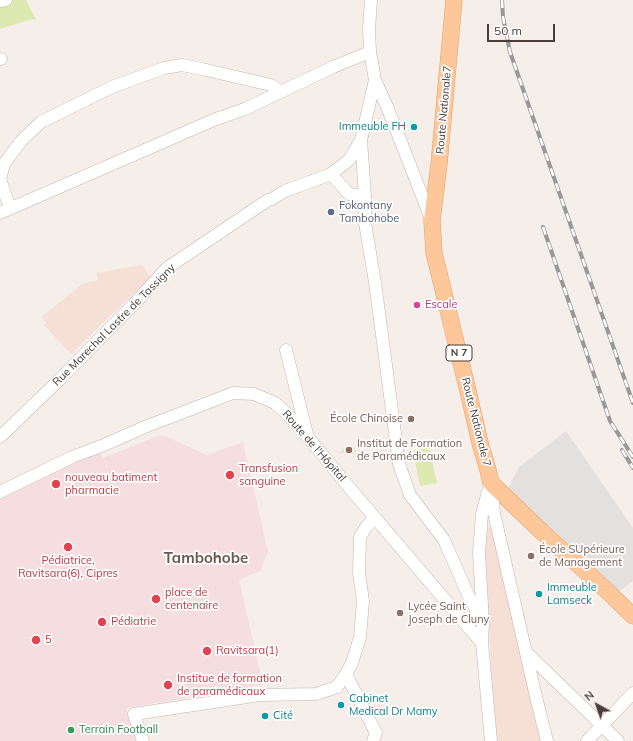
<!DOCTYPE html>
<meta charset="utf-8">
<style>
body{margin:0}
#map{position:relative;width:633px;height:741px;overflow:hidden;background:#f5eee9;font-family:Mulish,sans-serif}
canvas{display:block}
.north{position:absolute;left:577px;top:685px;width:40px;height:40px;-webkit-text-stroke:3px #fff;paint-order:stroke;rotate:320deg;font-size:11px;font-weight:700;line-height:16px;text-align:center;color:#493d37}
.north::after{content:'';display:block;margin:auto;width:14px;height:18px;background:#493d37;clip-path:polygon(50% 0,100% 100%,50% 72%,0 100%)}
.scale{position:absolute;left:487px;top:24px;width:68px;height:18px;box-sizing:border-box;border:2px solid #493d37;border-top:0;padding-left:5px;font-size:12px;line-height:14px;white-space:nowrap;color:#493d37;-webkit-text-stroke:3px #fff;paint-order:stroke}
</style>
<div id="map">
<canvas width="633" height="741"></canvas>
<div class="north">N</div>
<div class="scale">50 m</div>
</div>
<script>
const context = document.querySelector('canvas').getContext('2d');
context.lineJoin = 'round';
function fillPath(path, color) { context.fillStyle = color; context.fill(path, 'evenodd'); }
const poly = rows => new Path2D(rows.map(r => 'M' + r).join(''));
function trace(path, color, width, dash) { context.strokeStyle = color; context.lineWidth = width; context.lineCap = dash ? 'butt' : 'round'; context.setLineDash(dash || []); context.stroke(path); }
function label(font, color, halo, rows, align = 'center') {
  context.font = font + ' Mulish,sans-serif'; context.lineWidth = 3.5; context.setLineDash([]); context.textBaseline = 'middle'; context.strokeStyle = halo; context.fillStyle = color; for (const [text, x, y, turn = 0] of rows) {
    context.save(); context.translate(x, y); context.rotate((+turn || 0) * Math.PI / 180); context.textAlign = isNaN(turn) ? turn : align; if (halo) context.strokeText(text, 0, 0); context.fillText(text, 0, 0); context.restore();
  }
}
fillPath(poly([
 [142,265,150,277,71,354,44,325,46,323,42,317,82,284,98,280,96,273],
 [493,527,542,741,496,741,493,712,489,620,482,554,483,528]
]), '#f6dfd5');
fillPath(poly([
 [347,446,355,449,356,452,354,454,339,453]
]), '#eedfd3');
fillPath(poly([
 [160,435,167,437,207,455,243,442,268,552,260,571,239,580,263,685,126,708,137,741,0,741,0,496,99,452,103,458]
]), '#f5dde0');
fillPath(poly([
 [0,0,26,0,36,20,32,19,0,29],
 [429,447,437,483,420,486,413,451]
]), '#dee9b2');
fillPath(poly([
 [566,431,633,528,633,581,617,593,508,489,519,467]
]), '#e3e0de');
const minor = poly([
 [371,0,369,29,370,52,375,80,388,109,432,221],
 [0,1,6,0],
 [0,59,1,59],
 [361,140,365,197,365,223,375,282,399,464,410,495,444,540,470,599,483,622],
 [331,174,349,194,365,197],
 [10,208,0,179,4,164,21,141,41,122,112,87,164,68,182,65,202,69,271,85,281,92],
 [0,213,216,119,245,109,333,67,370,52],
 [286,350,307,434],
 [0,437,59,380,134,304,167,268,268,200,272,199,285,191,331,174,349,160,361,140,375,80],
 [491,483,494,513,537,701,547,741],
 [489,488,482,514,479,553,483,622,482,643,491,741],
 [0,492,72,457,104,445,147,426,171,417,233,393,254,394,275,403,290,417,308,437,347,485,482,643],
 [527,653,618,741],
 [346,674,376,733,373,741],
 [143,741,134,714,260,695,316,694,337,687,346,674,352,663,360,637,363,601,359,573,360,537,366,527,375,517],
 [587,741,633,693]
]);
const major = poly([
 [454,0,439,164,432,221,434,253,468,391,480,443,488,470,491,483,542,532,605,589,633,616]
]);
trace(minor, '#c3b6af', 13);
trace(major, '#e49e68', 17);
trace(minor, '#fff', 12);
trace(major, '#fec799', 16);
const rail = poly([
 [502,0,503,17,510,52,633,403],
 [543,227,610,421,633,457],
 [622,450,633,468]
]);
trace(rail, '#989898', 4);
trace(rail, '#fff', 2.5, [8]);
for (const [x, y, r, color] of [
 [414,127,4,"#0f9aa8"],
 [331,212,4,"#5c6f8a"],
 [417,305,4,"#d1479c"],
 [411,419,4,"#8d6e63"],
 [349,450,4,"#8d6e63"],
 [230,475,5,"#e0444e"],
 [56,484,5,"#e0444e"],
 [68,547,5,"#e0444e"],
 [531,556,4,"#8d6e63"],
 [539,594,4,"#0f9aa8"],
 [156,599,5,"#e0444e"],
 [400,613,4,"#8d6e63"],
 [102,622,5,"#e0444e"],
 [36,640,5,"#e0444e"],
 [207,651,5,"#e0444e"],
 [168,685,5,"#e0444e"],
 [341,705,4,"#0f9aa8"],
 [265,716,4,"#0f9aa8"],
 [71,730,4,"#2e9e5b"]
]) { const dot = new Path2D(); dot.arc(x, y, r, 0, 2 * Math.PI); context.fillStyle = color; context.fill(dot); trace(dot, '#fff', 1.5); }
for (const [x, y, w] of [
 [459,353,26]
]) { const box = new Path2D(); box.roundRect(x - w / 2, y - 8, w, 16, 3); context.fillStyle = '#fff'; context.fill(box); trace(box, '#493d37', 1); }
label('bold 10px', '#493d37', null, [
 ["N 7",459,353]
]);
label('11px', '#493d37', '#fff', [
 ["Route Nationale7",444,110,-85],
 ["Rue Marechal Lastre de Tassigny",114,325,-45],
 ["Route Nationale 7",476,422,76],
 ["Route de l'Hôpital",314,446,49]
]);
label('11px', '#0d838f', '#fff', [
 ["Immeuble FH",406,127,"right"],
 ["Immeuble",547,588],
 ["Lamseck",547,601],
 ["Cabinet",349,699],
 ["Medical Dr Mamy",349,712],
 ["Cité",273,716]
], 'left');
label('11px', '#4e5e75', '#fff', [
 ["Fokontany",339,206],
 ["Tambohobe",339,219]
], 'left');
label('11px', '#b23c85', '#fff', [
 ["Escale",425,305]
], 'left');
label('11px', '#785e54', '#fff', [
 ["École Chinoise",403,419,"right"],
 ["Institut de Formation",357,444],
 ["de Paramédicaux",357,457],
 ["École SUpérieure",539,550],
 ["de Management",539,563],
 ["Lycée Saint",408,607],
 ["Joseph de Cluny",408,620]
], 'left');
label('11px', '#be3a42', '#fff', [
 ["Transfusion",239,469],
 ["sanguine",239,482],
 ["nouveau batiment",65,478],
 ["pharmacie",65,491],
 ["Pédiatrice,",68,561,"center"],
 ["Ravitsara(6), Cipres",68,574,"center"],
 ["place de",165,593],
 ["centenaire",165,606],
 ["Pédiatrie",111,622],
 ["5",45,640],
 ["Ravitsara(1)",216,651],
 ["Institue de formation",177,679],
 ["de paramédicaux",177,692]
], 'left');
label('11px', '#27864d', '#fff', [
 ["Terrain Football",79,730]
], 'left');
label('bold 15px', '#6b584f', '#fff', [
 ["Tambohobe",206,558]
]);
</script>
